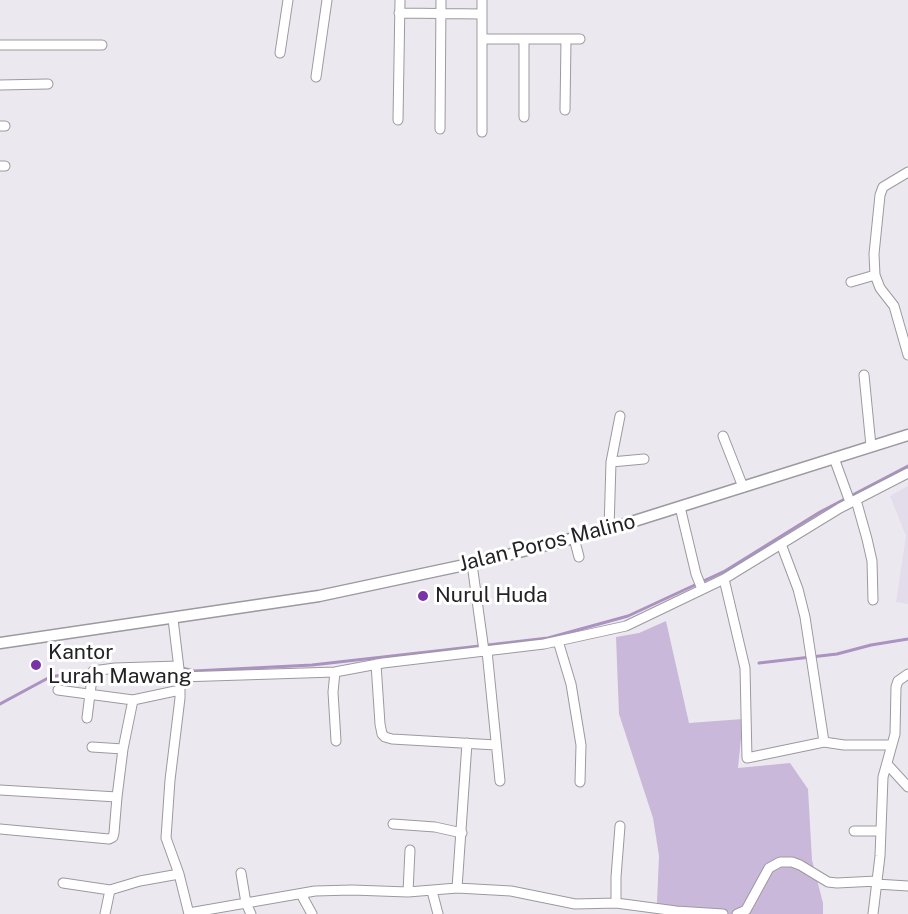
<!DOCTYPE html>
<style>
body{margin:0}
canvas{display:block;background:#ece8ef}
</style>
<canvas width="908" height="914"></canvas>
<script>
const context = document.querySelector('canvas').getContext('2d');
context.lineJoin = 'round';
function fillPath(path, color) { context.fillStyle = color; context.fill(path, 'evenodd'); }
const poly = rows => new Path2D(rows.map(r => 'M' + r).join(''));
function trace(path, color, width, dash) { context.strokeStyle = color; context.lineWidth = width; context.lineCap = dash ? 'butt' : 'round'; context.setLineDash(dash || []); context.stroke(path); }
function label(font, color, halo, rows, align = 'center') {
  context.font = font + ' "Public Sans",sans-serif'; context.lineWidth = 6; context.setLineDash([]); context.textBaseline = 'middle'; context.strokeStyle = halo; context.fillStyle = color; for (const [text, x, y, turn = 0] of rows) {
    context.save(); context.translate(x, y); context.rotate((+turn || 0) * Math.PI / 180); context.textAlign = isNaN(turn) ? turn : align; if (halo) context.strokeText(text, 0, 0); context.fillText(text, 0, 0); context.restore();
  }
}
fillPath(poly([
 [908,486,908,604,896,602,906,536,890,496]
]), '#e3dcea');
fillPath(poly([
 [666,621,689,723,743,719,738,768,790,763,808,789,812,860,823,903,823,914,663,914,657,902,659,856,653,818,619,714,616,637,639,633]
]), '#cab8da');
trace(poly([
 [759,663,837,654,871,645,908,639],
 [182,668,194,671,312,665,445,650,548,638,628,616,725,571,820,512,908,466],
 [0,704,50,677,92,670]
]), '#ab92c1', 3);
const minor = poly([
 [399,13,482,14,482,0],
 [482,14,482,132],
 [483,39,580,39],
 [524,39,524,117],
 [0,45,102,45],
 [280,53,288,0],
 [316,77,327,0],
 [0,85,48,84],
 [565,110,566,39],
 [398,120,400,0],
 [0,126,5,126],
 [440,129,441,0],
 [0,166,5,166],
 [908,172,883,187,880,195,874,254,875,275,880,288,894,306,908,355],
 [851,282,875,275],
 [864,375,871,446],
 [723,436,743,487],
 [834,458,850,502],
 [611,462,644,459],
 [856,500,867,539,872,561,873,600],
 [680,507,696,574,702,589],
 [609,529,611,462,620,416],
 [574,538,579,557],
 [472,564,484,651],
 [724,579,745,668,747,758,824,742,805,617,798,589,781,544],
 [173,619,180,677,180,698,170,780,166,838,179,874,189,914],
 [558,641,571,684,581,745,580,782],
 [487,651,500,781],
 [376,664,380,724,382,734,385,737,392,739,496,745],
 [93,671,115,668,178,666],
 [335,672,333,692,336,741],
 [180,677,335,672,383,663,544,644,626,626,724,579,840,508,908,473],
 [58,690,133,700],
 [87,718,92,678],
 [824,742,844,745,892,745],
 [92,747,123,749],
 [887,764,908,787],
 [0,790,117,797,123,749,133,700,180,690],
 [393,824,435,827,462,833],
 [0,829,109,839,113,837,114,833,117,797],
 [854,831,881,831],
 [241,873,246,903,251,914],
 [63,883,110,890],
 [876,884,908,886],
 [457,888,467,743],
 [432,891,438,914],
 [408,892,410,850],
 [301,894,312,914],
 [616,903,616,877,620,826],
 [189,913,315,891,352,890,408,892,457,888,511,891,575,904,616,903,676,911,723,914],
 [105,914,110,890,140,881,179,874],
 [737,914,746,910,769,868,780,862,792,862,800,865,828,882,837,883,877,881],
 [873,914,880,856,883,777,895,734,896,687,898,681,908,674]
]);
const major = poly([
 [0,643,319,596,488,560,609,529,908,435]
]);
trace(minor, '#9c999f', 11);
trace(major, '#9c999f', 13);
trace(minor, '#fff', 9);
trace(major, '#fff', 10);
for (const [x, y, r, color] of [
 [423,596,6,"#7933a6"],
 [36,665,6,"#7933a6"]
]) { const dot = new Path2D(); dot.arc(x, y, r, 0, 2 * Math.PI); context.fillStyle = color; context.fill(dot); trace(dot, '#fff', 2); }
label('21px', '#232224', '#fff', [
 ["Jalan Poros Malino",547,543,-14]
]);
label('21px', '#232224', '#fff', [
 ["Nurul Huda",435,596],
 ["Kantor",48,653],
 ["Lurah Mawang",48,677]
], 'left');
</script>
